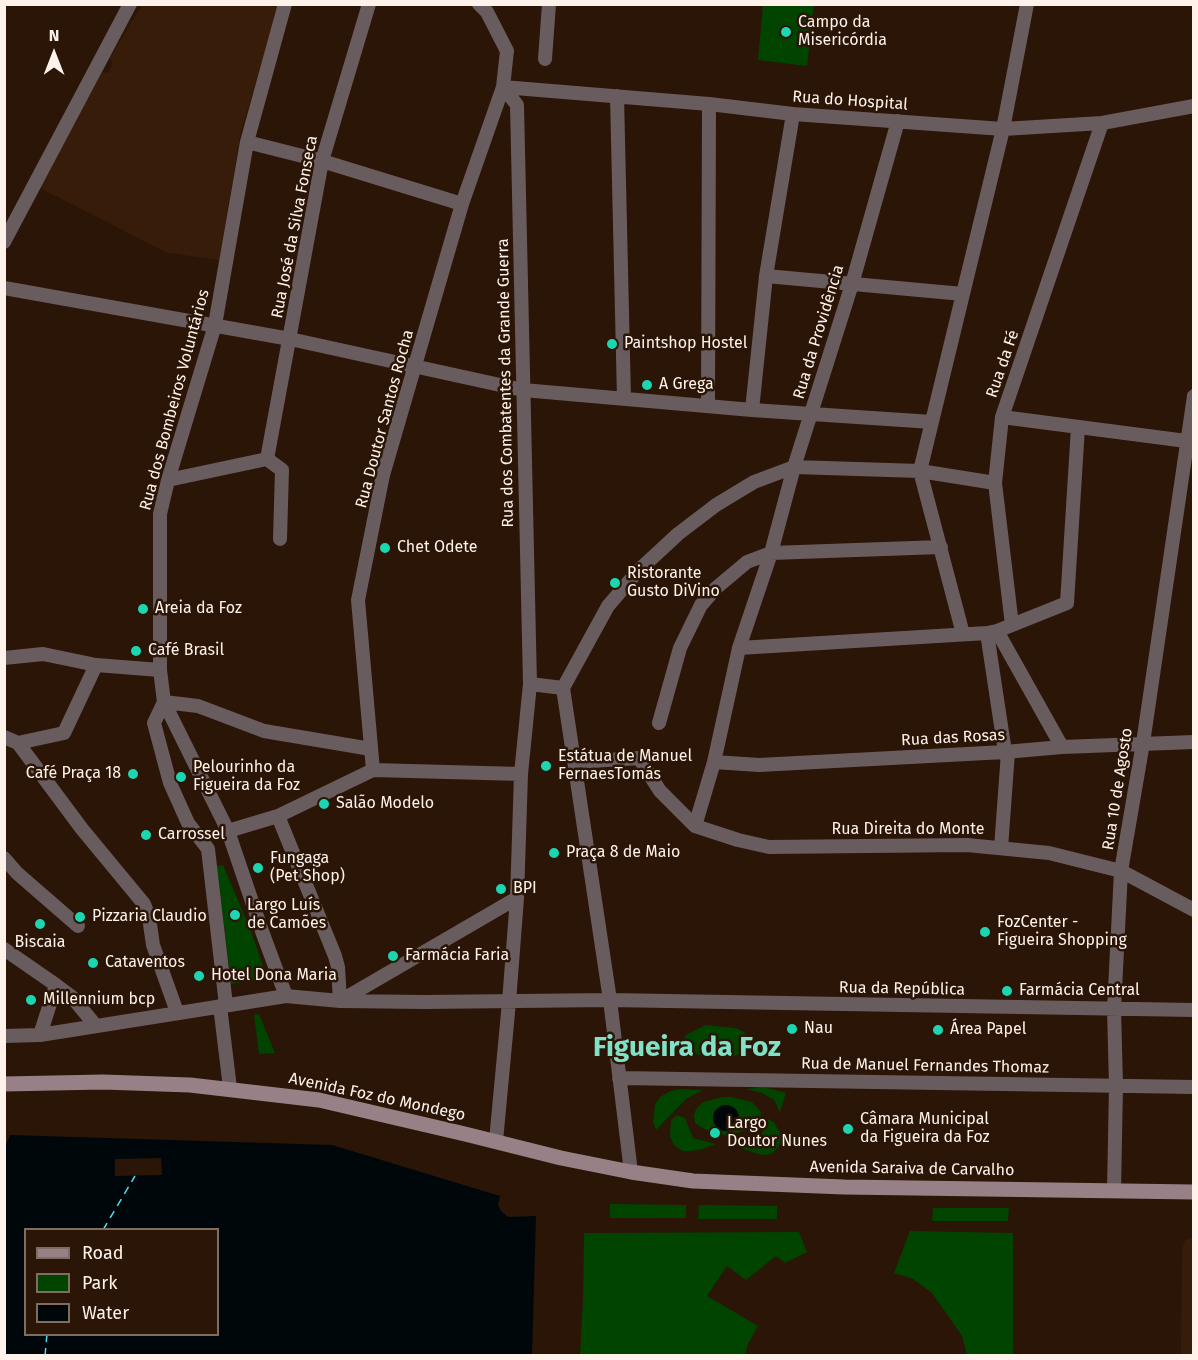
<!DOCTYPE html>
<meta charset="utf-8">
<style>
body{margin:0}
#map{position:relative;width:1198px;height:1360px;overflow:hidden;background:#2a1507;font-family:"Fira Sans",sans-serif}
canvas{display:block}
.frame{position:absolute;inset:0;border:6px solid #fef2eb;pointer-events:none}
.legend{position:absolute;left:24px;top:1228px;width:195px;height:108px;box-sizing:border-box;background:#2a1507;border:2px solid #7f6d62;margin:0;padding:8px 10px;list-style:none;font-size:18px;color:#fef2eb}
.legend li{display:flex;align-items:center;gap:12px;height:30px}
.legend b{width:30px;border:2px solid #7f6d62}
.north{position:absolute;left:24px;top:24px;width:60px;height:60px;-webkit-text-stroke:4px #2a1507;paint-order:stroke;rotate:0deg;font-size:16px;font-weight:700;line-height:24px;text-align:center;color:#fef2eb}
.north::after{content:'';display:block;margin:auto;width:21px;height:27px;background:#fef2eb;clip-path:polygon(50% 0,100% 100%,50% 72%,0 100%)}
</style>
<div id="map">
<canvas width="1198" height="1360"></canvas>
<div class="frame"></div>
<ul class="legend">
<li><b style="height:8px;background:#978186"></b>Road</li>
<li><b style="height:16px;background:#040"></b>Park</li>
<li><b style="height:16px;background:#00070a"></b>Water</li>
</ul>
<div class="north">N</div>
</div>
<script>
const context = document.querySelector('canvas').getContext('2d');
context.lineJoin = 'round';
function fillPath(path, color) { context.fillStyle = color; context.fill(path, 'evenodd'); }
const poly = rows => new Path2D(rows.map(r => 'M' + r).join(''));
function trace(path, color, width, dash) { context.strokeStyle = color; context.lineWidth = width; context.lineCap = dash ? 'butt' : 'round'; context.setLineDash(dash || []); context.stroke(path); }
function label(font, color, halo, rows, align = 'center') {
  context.font = font + ' "Fira Sans",sans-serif'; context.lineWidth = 5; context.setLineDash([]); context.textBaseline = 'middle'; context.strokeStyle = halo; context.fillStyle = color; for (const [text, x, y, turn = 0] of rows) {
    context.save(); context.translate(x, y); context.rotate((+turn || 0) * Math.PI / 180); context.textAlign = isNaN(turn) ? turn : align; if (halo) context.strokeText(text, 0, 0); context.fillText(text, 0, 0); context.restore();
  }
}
fillPath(poly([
 [142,5,280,5,241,131,219,260,168,253,40,188,102,72,108,73,113,64,110,58],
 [1193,1238,1193,1355,1181,1355,1182,1247,1186,1240]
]), '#371d09');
fillPath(poly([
 [763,5,814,5,807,66,758,60],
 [223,865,251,931,267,978,231,984,217,866],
 [259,1014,275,1053,259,1054,254,1015],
 [705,1025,736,1028,744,1032,749,1039,749,1046,741,1053,731,1058,703,1057,691,1051,683,1043,686,1035],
 [764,1087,786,1093,780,1112,774,1100,762,1093,746,1089],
 [681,1089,703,1090,686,1099,656,1130,653,1122,655,1104,660,1097,670,1091],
 [723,1097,731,1097,752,1102,761,1112,760,1120,753,1128,727,1136,704,1129,695,1123,694,1116,696,1109,703,1102],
 [677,1115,685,1118,693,1138,716,1144,703,1149,692,1151,683,1151,678,1148,674,1145,670,1136,671,1120],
 [768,1119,774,1122,781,1135,782,1142,773,1153,766,1155,758,1154,743,1149,733,1144,755,1142,761,1136],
 [610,1204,686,1205,686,1218,610,1218],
 [699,1205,777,1206,777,1219,698,1219],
 [933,1208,1009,1208,1008,1221,932,1221],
 [910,1231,1013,1233,1013,1355,967,1355,962,1336,932,1293,913,1279,894,1273],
 [799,1232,807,1252,785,1263,776,1256,746,1280,727,1266,707,1296,758,1326,748,1344,745,1355,580,1355,583,1299,584,1233]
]), '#040');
fillPath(poly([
 '713 1118a13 13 0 1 1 26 0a13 13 0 1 1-26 0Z',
 [10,1135,332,1145,500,1196,498,1205,501,1211,508,1217,536,1216,532,1355,5,1356,4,1150],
 [26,1230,218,1230,218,1334,26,1334]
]), '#00070a');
fillPath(poly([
 [161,1158,162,1175,115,1176,115,1159]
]), '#2a1507');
trace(poly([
 [103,1230,135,1176],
 [45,1356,47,1334]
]), '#4fdcee', 1.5, [8, 6]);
trace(poly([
 [285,4,247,142,215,325,168,480,160,514,160,670,164,702,228,831,263,934,286,996],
 [545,59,549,4],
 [503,87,709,104,793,114,1003,129,1102,123,1194,106],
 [617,96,624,399],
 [247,142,322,161,462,204],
 [4,242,130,4],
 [766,276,963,294],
 [4,288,290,339,523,390,752,410,932,422],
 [708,406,709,104],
 [752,410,766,276,793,114],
 [1002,417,1194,442],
 [267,459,322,161,369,4],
 [267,459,282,470,280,539],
 [168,480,267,459],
 [1012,625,995,483,1002,417,1102,123],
 [997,631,1062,747],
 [987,633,1005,752],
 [963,634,920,471,1003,129,1027,4],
 [739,648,987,633,997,631,1067,603,1078,427],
 [4,658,43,654,96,665,160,670],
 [530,684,563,688,610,1000,631,1172],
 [563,688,608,606,638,571,678,534,716,505,754,482,794,467,920,471,995,483],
 [164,702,154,723,170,783,188,823,208,849,226,1005],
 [164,702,198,706,264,731,371,749],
 [659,723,680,648,701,605,716,588,747,562,771,553,941,547],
 [4,737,18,743,64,733,96,665],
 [18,743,82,829,144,904,149,917,153,945,177,1012],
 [576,762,639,758,660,791,695,826,738,840,769,847,967,845,1049,853,1121,871,1194,910],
 [714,762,759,765,1005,752,1062,747,1194,742],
 [373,770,358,600,383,475,462,204,503,87,507,51,487,12,479,4],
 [278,816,335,956,338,967,340,1001,517,898],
 [695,826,714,762,739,648,771,553,794,467,852,284,898,121],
 [228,831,278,816,373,770,521,774],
 [1001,848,1008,752],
 [4,858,17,873,78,926],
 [4,949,56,985,40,1035],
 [56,985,72,997,96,1026],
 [220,1006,230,1088],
 [4,1036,40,1035,286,996,340,1001,425,1002,610,1000,1194,1010],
 [619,1078,1194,1087],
 [496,1141,509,1002,517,898,521,774,530,684,517,105,503,87],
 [1114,1191,1116,1086,1114,1009,1121,871,1143,743,1194,396]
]), '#695c5f', 14);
trace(poly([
 [4,1084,103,1082,190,1085,319,1100,465,1134,561,1158,631,1172,693,1181,844,1187,1194,1192]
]), '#978186', 15);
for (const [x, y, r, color] of [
 [786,32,6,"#1cd5b1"],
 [612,344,6,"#1cd5b1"],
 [647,385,6,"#1cd5b1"],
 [385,548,6,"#1cd5b1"],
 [615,583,6,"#1cd5b1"],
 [143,609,6,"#1cd5b1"],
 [136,651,6,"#1cd5b1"],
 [546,766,6,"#1cd5b1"],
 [133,774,6,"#1cd5b1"],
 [181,777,6,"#1cd5b1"],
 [324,804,6,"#1cd5b1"],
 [146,835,6,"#1cd5b1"],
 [554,853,6,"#1cd5b1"],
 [258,868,6,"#1cd5b1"],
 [501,889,6,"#1cd5b1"],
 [235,915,6,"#1cd5b1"],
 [80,917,6,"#1cd5b1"],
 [40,924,6,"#1cd5b1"],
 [985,932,6,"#1cd5b1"],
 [393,956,6,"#1cd5b1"],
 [93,963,6,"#1cd5b1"],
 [199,976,6,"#1cd5b1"],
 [1007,991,6,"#1cd5b1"],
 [31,1000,6,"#1cd5b1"],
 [792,1029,6,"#1cd5b1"],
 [938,1030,6,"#1cd5b1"],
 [848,1129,6,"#1cd5b1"],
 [715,1133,6,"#1cd5b1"]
]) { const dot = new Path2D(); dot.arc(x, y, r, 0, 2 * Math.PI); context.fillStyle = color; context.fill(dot); trace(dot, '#2a1507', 2); }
label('16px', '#fef2eb', '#2a1507', [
 ["Campo da",798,23],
 ["Misericórdia",798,41],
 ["Paintshop Hostel",624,344],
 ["A Grega",659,385],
 ["Chet Odete",397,548],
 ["Ristorante",627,574],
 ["Gusto DiVino",627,592],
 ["Areia da Foz",155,609],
 ["Café Brasil",148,651],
 ["Estátua de Manuel",558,757],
 ["FernaesTomás",558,775],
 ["Pelourinho da",193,768],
 ["Figueira da Foz",193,786],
 ["Café Praça 18",121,774,"right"],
 ["Salão Modelo",336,804],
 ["Carrossel",158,835],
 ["Praça 8 de Maio",566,853],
 ["Fungaga",270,859],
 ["(Pet Shop)",270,877],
 ["BPI",513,889],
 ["Largo Luís",247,906],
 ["de Camões",247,924],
 ["Pizzaria Claudio",92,917],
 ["FozCenter -",997,923],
 ["Figueira Shopping",997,941],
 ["Biscaia",40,943,"center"],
 ["Farmácia Faria",405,956],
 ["Cataventos",105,963],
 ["Hotel Dona Maria",211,976],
 ["Farmácia Central",1019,991],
 ["Millennium bcp",43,1000],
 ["Nau",804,1029],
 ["Área Papel",950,1030],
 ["Câmara Municipal",860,1120],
 ["da Figueira da Foz",860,1138],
 ["Largo",727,1124],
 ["Doutor Nunes",727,1142]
], 'left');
label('16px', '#fef2eb', '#2a1507', [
 ["Rua do Hospital",850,101,4],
 ["Rua José da Silva Fonseca",295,227,-79],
 ["Rua da Providência",819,332,-73],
 ["Rua da Fé",1003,364,-71],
 ["Rua dos Combatentes da Grande Guerra",506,383,-91],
 ["Rua dos Bombeiros Voluntários",175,400,-75],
 ["Rua Doutor Santos Rocha",385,419,-75],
 ["Rua das Rosas",953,738,-3],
 ["Rua 10 de Agosto",1118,789,-81],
 ["Rua Direita do Monte",908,830],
 ["Rua da República",902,989,1],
 ["Rua de Manuel Fernandes Thomaz",925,1066,1],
 ["Avenida Foz do Mondego",377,1097,12],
 ["Avenida Saraiva de Carvalho",912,1169,1]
]);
label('bold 28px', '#80e1c7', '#2a1507', [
 ["Figueira da Foz",687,1048]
]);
</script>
